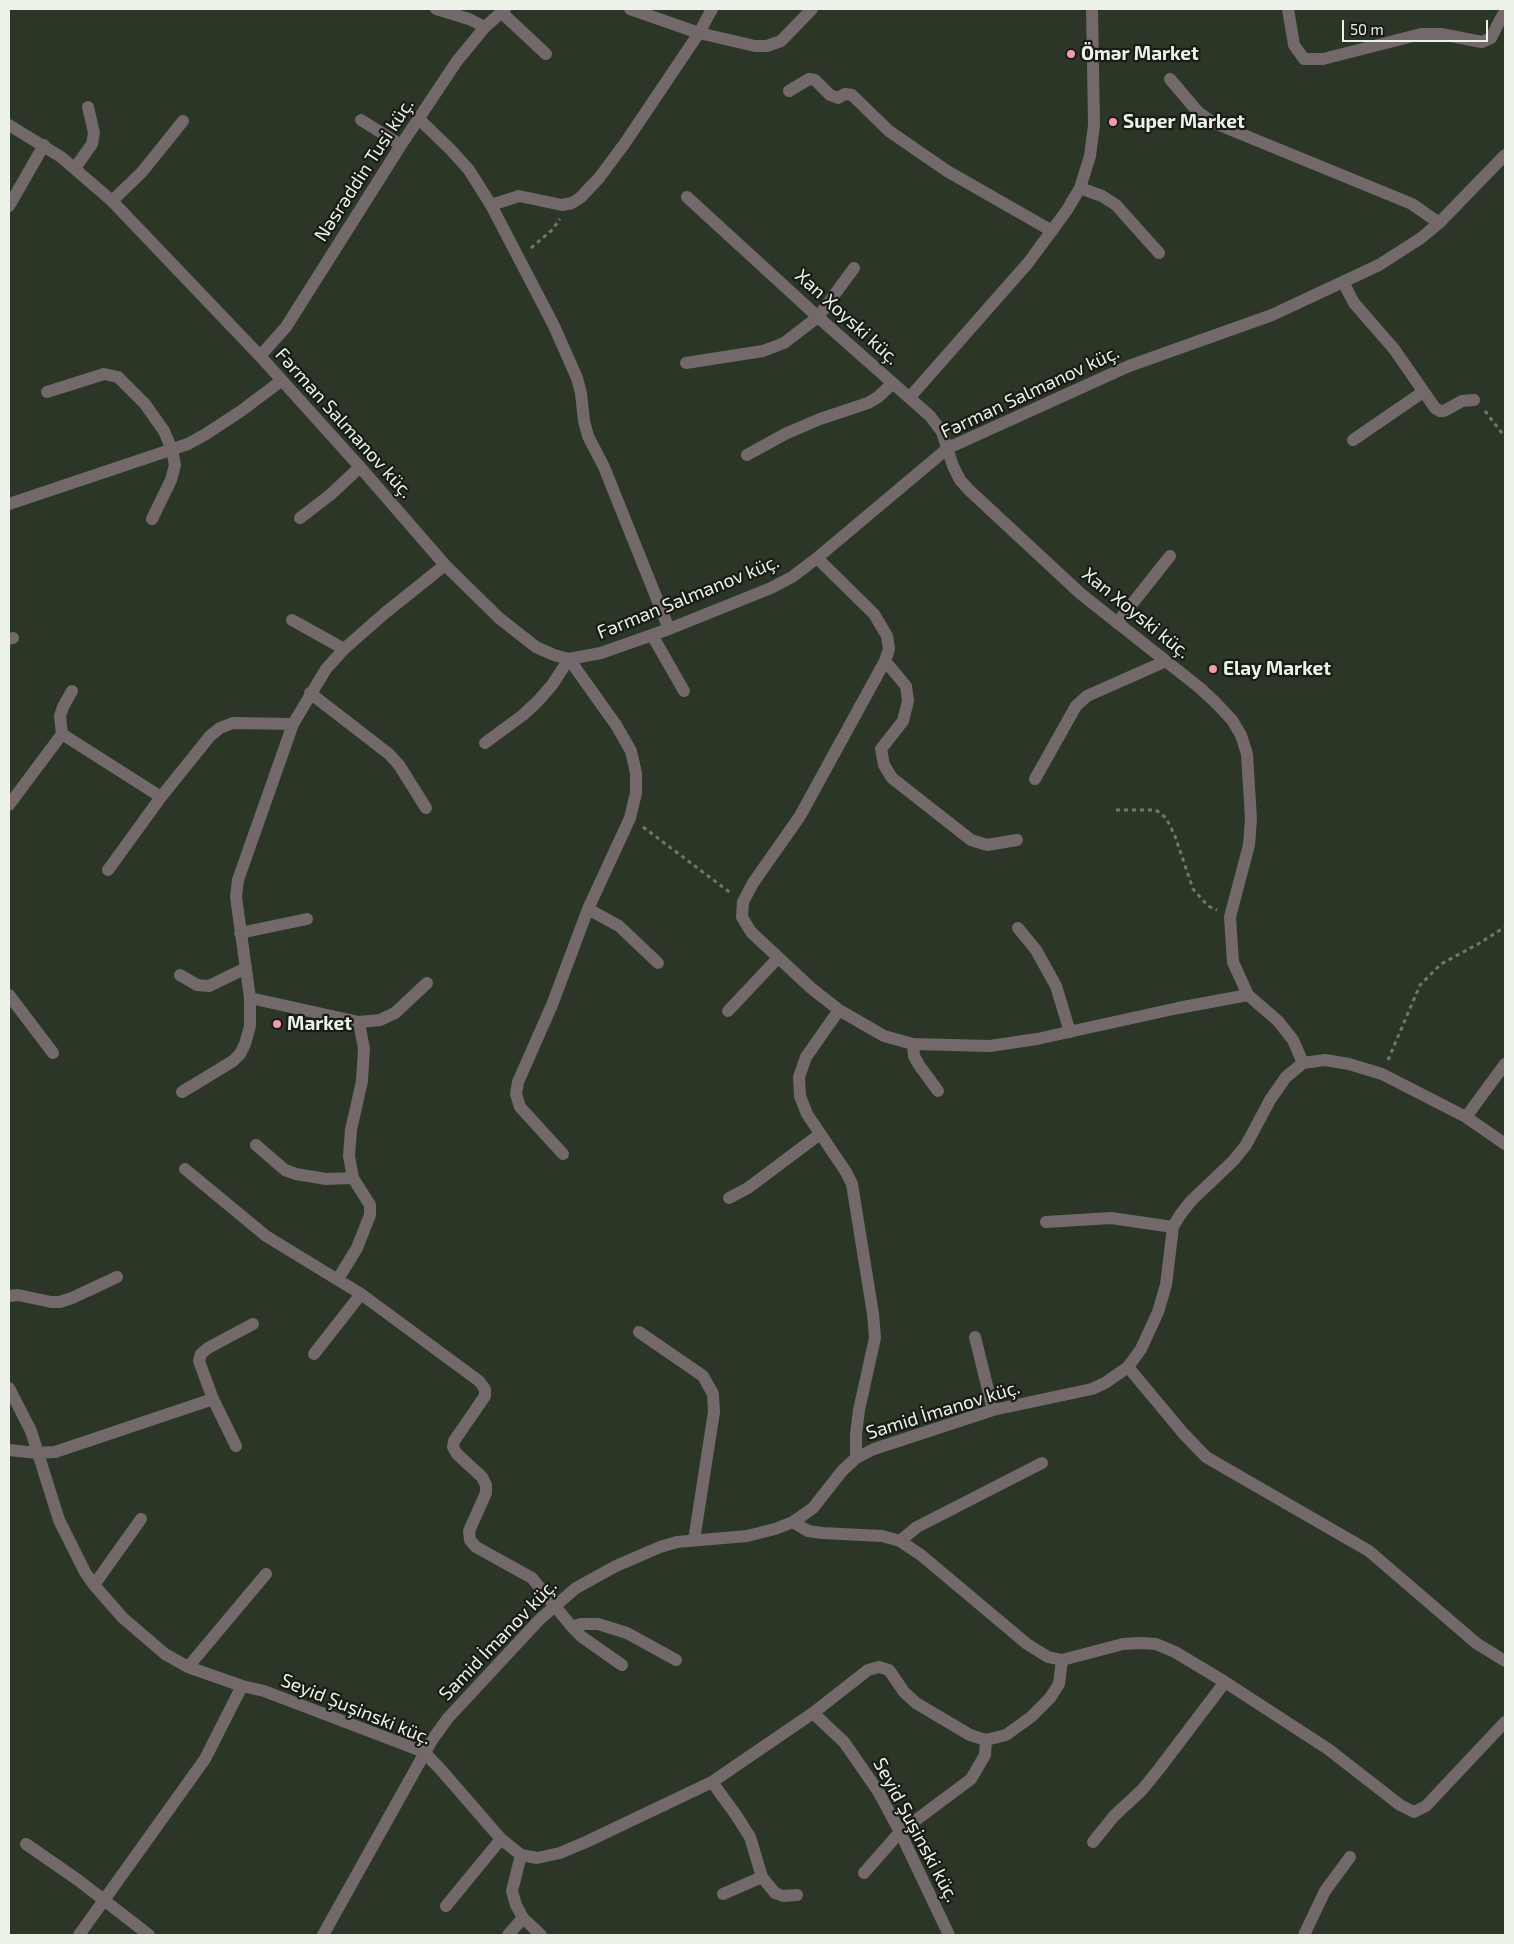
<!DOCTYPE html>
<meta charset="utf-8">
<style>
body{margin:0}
#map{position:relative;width:1514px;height:1944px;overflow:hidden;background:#2c3627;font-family:"Exo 2",sans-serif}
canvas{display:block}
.frame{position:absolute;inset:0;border:10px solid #ecf2e8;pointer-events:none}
.scale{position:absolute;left:1342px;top:20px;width:146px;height:22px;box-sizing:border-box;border:2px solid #ecf2e8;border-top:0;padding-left:6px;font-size:15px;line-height:18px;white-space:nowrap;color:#ecf2e8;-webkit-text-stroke:4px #181c15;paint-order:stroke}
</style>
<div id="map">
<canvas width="1514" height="1944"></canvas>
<div class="frame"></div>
<div class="scale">50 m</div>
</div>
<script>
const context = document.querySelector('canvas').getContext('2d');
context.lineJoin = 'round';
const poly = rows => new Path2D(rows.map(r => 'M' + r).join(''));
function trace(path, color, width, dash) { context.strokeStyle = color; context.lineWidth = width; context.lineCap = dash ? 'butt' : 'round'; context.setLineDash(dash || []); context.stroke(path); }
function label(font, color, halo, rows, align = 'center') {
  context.font = font + ' "Exo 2",sans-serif'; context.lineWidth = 4.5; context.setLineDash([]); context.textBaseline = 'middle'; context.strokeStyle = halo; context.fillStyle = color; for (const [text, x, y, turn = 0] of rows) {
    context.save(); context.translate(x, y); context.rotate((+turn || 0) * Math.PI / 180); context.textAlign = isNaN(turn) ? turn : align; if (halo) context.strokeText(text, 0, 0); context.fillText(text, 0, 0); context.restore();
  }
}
trace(poly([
 [531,248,552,230,560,219],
 [1485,411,1505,437],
 [1116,810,1156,810,1166,818,1175,836,1193,889,1208,906,1217,910],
 [643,827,732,894],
 [1388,1060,1420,985,1441,964,1478,944,1505,927]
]), '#70786b', 3, [4, 4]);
trace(poly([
 [436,9,469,19,485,27],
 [630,9,699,33,755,46,767,46,781,41,812,9],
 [1288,9,1294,45,1304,59,1323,59,1421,34,1441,34,1482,42,1491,38,1500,20,1505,12],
 [501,12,546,54],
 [1170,79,1198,112,1212,122,1412,204,1439,223],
 [789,91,809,79,815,80,830,95,838,98,845,94,852,95,889,131,947,171,1052,231],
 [419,119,451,150,469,170,491,205,554,326,577,378,581,393,584,421,588,436,604,467,669,629],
 [361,120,401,145],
 [9,125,61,157,112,201,260,356,360,467,445,565,499,618,536,647,554,655,569,659,601,653,669,629,771,588,792,577,817,558,948,448,1129,366,1272,315,1379,265,1421,238,1439,223,1505,155],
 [75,168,92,144,94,133,88,107],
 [1080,188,1102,196,1116,205,1159,253],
 [687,197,818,317,930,416,942,432,953,466,960,480,969,490,1081,594,1200,688,1216,703,1232,720,1241,735,1247,754,1251,819,1249,845,1230,917,1233,962,1248,995,1278,1021,1293,1040,1303,1063],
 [112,201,142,172,183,121],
 [491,205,519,196,562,205,572,203,580,198,599,178,625,143,699,33,712,9],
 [9,206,44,145],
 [1343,282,1354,303,1394,349,1435,408,1440,411,1444,411,1462,401,1474,400],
 [260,356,286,327,401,145,457,61,485,27,505,9],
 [686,363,763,351,784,343,818,317,854,268],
 [47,392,104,374,118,377,145,404,164,431,172,450,175,465,171,480,152,519],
 [910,397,1028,263,1067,210,1080,188,1090,156,1094,125,1092,9],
 [1353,440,1423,392],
 [747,455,785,434,820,419,868,403,878,397,893,383],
 [9,504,188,444,206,434,241,411,281,381],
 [300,518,330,495,360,467],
 [817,558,874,614,887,636,889,649,885,661,800,816,753,883,743,902,742,917,751,932,811,988,839,1010,884,1036,913,1044,990,1046,1037,1039,1178,1008,1248,995],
 [292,620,344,649],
 [1117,623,1170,556],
 [652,635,684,691],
 [9,639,13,638],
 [885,661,906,686,908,701,903,721,881,749,884,765,892,778,971,840,987,845,1017,840],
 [310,693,389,754,399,765,426,808],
 [62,734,60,716,63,707,72,691],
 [485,743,523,715,538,701,552,685,569,659,616,725,631,751,636,773,636,793,630,818,588,909,552,1005,518,1082,516,1094,520,1107,563,1154],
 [1035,779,1076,706,1087,696,1166,661],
 [9,805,62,734,161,797,210,736,220,728,233,723,293,724],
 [108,870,161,797],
 [588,909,619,926,658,963],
 [1018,928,1036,950,1056,986,1070,1032],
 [240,933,307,919],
 [180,975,197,985,209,986,246,968],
 [9,995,53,1053],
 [250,998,359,1022,364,1049,362,1081,351,1130,349,1156,353,1178,370,1205,370,1215,357,1248,338,1279],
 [839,1010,806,1057,799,1077,800,1096,807,1114,846,1172,852,1184,873,1314,875,1338,859,1410,856,1434,856,1458],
 [728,1011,778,958],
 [359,1022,380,1020,395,1013,427,983],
 [913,1044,914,1056,919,1065,938,1091],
 [1303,1063,1325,1060,1349,1064,1382,1074,1466,1117,1505,1144],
 [182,1092,233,1061,240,1054,245,1044,250,1026,250,998,236,897,238,880,293,724,326,669,344,649,385,613,445,565],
 [1466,1117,1505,1064],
 [256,1145,285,1170,296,1174,326,1179,353,1178],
 [185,1169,266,1236,361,1294,479,1381,485,1389,485,1396,454,1441,453,1447,457,1454,482,1477,486,1485,486,1493,469,1531,470,1540,476,1547,532,1578,572,1627,581,1624,598,1624,627,1633,676,1660],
 [729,1198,748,1188,820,1134],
 [1046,1222,1111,1218,1173,1227],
 [9,1296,18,1295,51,1302,60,1302,72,1298,117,1277],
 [639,1332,703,1376,713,1394,714,1412,694,1540],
 [975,1337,993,1410],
 [314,1354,361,1294],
 [1128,1367,1183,1433,1206,1457,1369,1551,1476,1643,1505,1661],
 [9,1388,31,1431,59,1520,85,1572,94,1585,123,1618,165,1654,188,1667,242,1686,264,1691,424,1752,442,1771,501,1839,521,1855,537,1858,560,1853,586,1842,712,1782,813,1713,844,1742,878,1791,900,1832,949,1935],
 [236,1446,213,1399,199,1361,201,1354,208,1348,253,1324],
 [9,1450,37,1453,55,1452,213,1399],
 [793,1522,808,1531,822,1533,882,1536,900,1541,921,1555,1027,1644,1048,1657,1062,1660,1123,1644,1141,1643,1156,1644,1175,1652,1225,1682,1328,1749,1400,1805,1414,1812,1426,1806,1505,1722],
 [900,1541,917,1527,1042,1463],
 [94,1585,141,1519],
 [572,1627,582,1637,622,1665],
 [188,1667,266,1574],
 [813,1713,868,1670,879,1667,889,1670,904,1692,916,1703,970,1735,986,1740,1006,1735,1031,1717,1050,1698,1059,1684,1062,1660],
 [712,1782,736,1815,750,1837,762,1877,775,1893,783,1896,797,1895],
 [1093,1842,1114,1816,1142,1790,1159,1769,1225,1682],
 [26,1844,78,1880,149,1935],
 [521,1855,512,1891,516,1905,523,1918,541,1935],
 [864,1873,900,1832,971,1779,985,1755,986,1740],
 [723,1894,762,1877],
 [446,1906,501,1839],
 [79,1935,205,1759,242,1686],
 [323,1935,432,1740,448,1718,540,1619,576,1588,616,1566,660,1547,677,1542,747,1536,775,1529,793,1522,813,1508,842,1471,856,1458,874,1449,993,1410,1092,1389,1105,1383,1128,1367,1141,1349,1158,1312,1166,1285,1173,1227,1180,1215,1191,1201,1233,1161,1246,1145,1270,1100,1286,1077,1303,1063],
 [508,1935,523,1918],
 [1304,1935,1325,1891,1350,1857]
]), '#73686a', 12);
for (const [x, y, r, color] of [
 [1071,54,5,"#f39aac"],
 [1113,122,5,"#f39aac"],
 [1213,669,5,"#f39aac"],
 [277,1024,5,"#f39aac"]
]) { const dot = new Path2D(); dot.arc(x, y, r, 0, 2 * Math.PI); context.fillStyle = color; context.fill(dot); trace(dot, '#181c15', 2); }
label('bold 19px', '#ecf2e8', '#181c15', [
 ["Ömər Market",1081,54],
 ["Super Market",1123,122],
 ["Elay Market",1223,669],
 ["Market",287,1024]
], 'left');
label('19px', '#ecf2e8', '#181c15', [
 ["Nəsrəddin Tusi küç.",364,170,-57],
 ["Xan Xoyski küç.",847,317,42],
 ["Fərman Salmanov küç.",1030,392,-25],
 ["Fərman Salmanov küç.",344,423,48],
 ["Fərman Salmanov küç.",688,597,-22],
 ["Xan Xoyski küç.",1136,613,39],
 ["Samid İmanov küç.",943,1410,-17],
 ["Samid İmanov küç.",498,1640,-46],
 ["Seyid Şuşinski küç.",356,1709,22],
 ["Seyid Şuşinski küç.",916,1830,62]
]);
</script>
